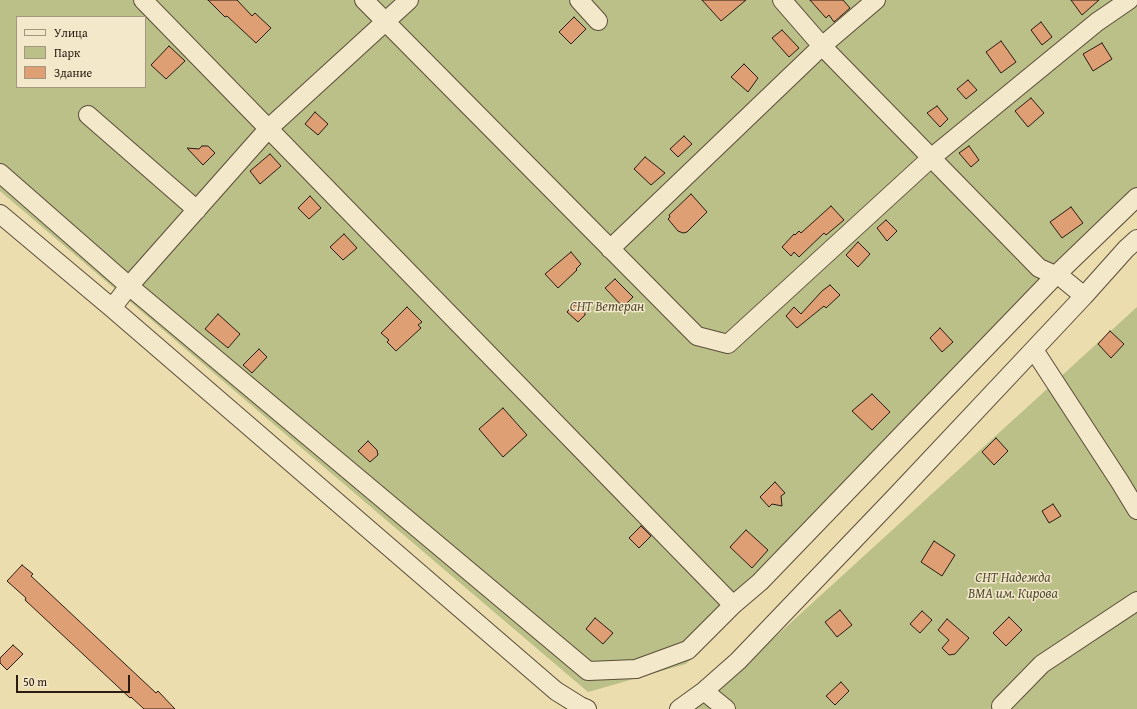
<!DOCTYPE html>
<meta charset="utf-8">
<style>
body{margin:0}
#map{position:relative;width:1137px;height:709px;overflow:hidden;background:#ecddae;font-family:"Gentium Book Plus",serif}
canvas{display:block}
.legend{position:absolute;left:16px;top:16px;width:130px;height:72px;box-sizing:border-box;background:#f3e9ca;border:1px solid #a39781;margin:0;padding:5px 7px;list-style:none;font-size:12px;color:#2b1c13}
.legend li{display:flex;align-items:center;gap:8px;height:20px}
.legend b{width:20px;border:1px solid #a39781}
.scale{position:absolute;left:16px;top:675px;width:114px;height:18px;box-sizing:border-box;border:2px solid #2b1c13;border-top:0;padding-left:5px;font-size:12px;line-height:14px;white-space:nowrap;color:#2b1c13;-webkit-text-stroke:3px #f3e9ca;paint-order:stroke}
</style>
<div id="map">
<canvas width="1137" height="709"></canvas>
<ul class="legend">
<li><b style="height:5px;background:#f3e9ca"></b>Улица</li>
<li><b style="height:11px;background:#bac088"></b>Парк</li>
<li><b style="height:11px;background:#df9f75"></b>Здание</li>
</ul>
<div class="scale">50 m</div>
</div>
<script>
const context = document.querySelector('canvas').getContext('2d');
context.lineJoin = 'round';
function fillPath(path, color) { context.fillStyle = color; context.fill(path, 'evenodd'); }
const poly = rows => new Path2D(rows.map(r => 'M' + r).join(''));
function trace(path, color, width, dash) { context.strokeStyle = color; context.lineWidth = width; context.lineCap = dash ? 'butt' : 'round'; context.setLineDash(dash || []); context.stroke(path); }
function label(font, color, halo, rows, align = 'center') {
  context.font = font + ' "Gentium Book Plus",serif'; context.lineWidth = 3; context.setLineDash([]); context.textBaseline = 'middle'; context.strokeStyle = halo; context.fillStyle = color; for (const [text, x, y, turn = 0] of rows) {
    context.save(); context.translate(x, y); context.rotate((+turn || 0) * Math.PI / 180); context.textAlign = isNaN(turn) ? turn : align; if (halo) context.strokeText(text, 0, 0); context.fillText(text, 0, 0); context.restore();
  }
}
fillPath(poly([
 [0,0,1137,0,1137,209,1062,278,686,664,588,692,0,191],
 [17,17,145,17,145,87,17,87],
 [1137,307,1137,709,696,709]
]), '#bac088');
const building = poly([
 [208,0,237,0,252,16,255,13,271,28,256,43,227,16,225,17,208,0],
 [702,0,746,0,721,21,702,0],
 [810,0,843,0,850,8,834,22,829,15,826,18,810,0],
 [1071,0,1099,0,1082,15,1071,0],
 [574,17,586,29,571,44,559,32,574,17],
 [1041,22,1052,37,1042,45,1031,30,1041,22],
 [782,30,799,48,789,57,772,38,782,30],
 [1001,41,1016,62,1001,73,986,52,1001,41],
 [1102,43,1112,59,1093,71,1083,54,1102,43],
 [169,46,185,61,166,79,151,65,169,46],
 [744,64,758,78,748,92,731,77,744,64],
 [968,80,977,90,966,99,957,89,968,80],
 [1031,98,1044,113,1028,127,1015,111,1031,98],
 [937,106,948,119,940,127,927,113,937,106],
 [315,112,328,124,318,135,305,124,315,112],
 [684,136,692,144,678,157,670,149,684,136],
 [202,146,208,146,215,153,203,165,187,148,199,149,202,146],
 [969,146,979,160,971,167,959,153,969,146],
 [270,154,281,166,260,184,250,171,270,154],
 [645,157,665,173,651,185,634,169,645,157],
 [691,194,707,212,687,232,683,233,678,231,668,219,670,217,669,215,691,194],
 [310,196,321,208,309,219,298,208,310,196],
 [831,206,844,220,826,235,824,233,799,257,794,252,791,256,782,247,794,234,795,235,799,231,801,233,831,206],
 [1071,207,1083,223,1062,238,1050,222,1071,207],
 [886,220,897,231,887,241,877,228,886,220],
 [344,234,357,248,343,260,330,247,344,234],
 [858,242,870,254,858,267,846,255,858,242],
 [571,252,581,264,576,269,577,270,558,288,545,274,571,252],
 [615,279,633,297,623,307,605,288,615,279],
 [830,285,840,295,826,308,824,306,797,328,786,316,794,307,801,314,822,291,830,285],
 [573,305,585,305,585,315,578,322,567,312,573,305],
 [407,307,422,322,418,325,421,328,396,351,387,342,389,340,381,333,407,307],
 [218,314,240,334,228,348,205,329,218,314],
 [940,328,953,342,942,352,930,338,940,328],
 [1110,331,1124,344,1111,358,1098,344,1110,331],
 [259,349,267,357,252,373,243,365,259,349],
 [872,394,890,412,872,430,852,411,872,394],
 [503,408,527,435,503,457,479,429,503,408],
 [996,438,1008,451,994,465,982,452,996,438],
 [368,441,377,450,378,455,370,462,358,451,368,441],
 [775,482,785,493,781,496,782,506,772,504,769,507,760,497,775,482],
 [1053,504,1061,516,1049,523,1042,511,1053,504],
 [641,526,651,536,639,548,629,538,641,526],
 [746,530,768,550,752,568,730,547,746,530],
 [934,541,955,555,942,576,921,562,934,541],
 [22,565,33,574,31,576,156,693,158,691,175,709,144,709,131,697,130,698,25,600,26,598,7,581,22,565],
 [840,610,852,625,837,637,825,622,840,610],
 [922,611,932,620,920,633,910,624,922,611],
 [1009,617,1022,630,1006,646,993,633,1009,617],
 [595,618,613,633,603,644,586,629,595,618],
 [947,619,969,638,955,654,949,655,942,648,949,640,938,630,947,619],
 [13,645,23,654,7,670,0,663,0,658,13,645],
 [841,682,849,691,835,705,826,696,841,682]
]);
fillPath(building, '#df9f75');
trace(building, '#2b1c13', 1);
const minor = poly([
 [143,0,733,605],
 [364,0,697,336,728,344,931,158,1097,22,1129,0],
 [579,0,598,21],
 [782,0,822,46,1039,268,1062,278,1084,296],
 [88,115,197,210],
 [0,173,129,286,588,671,636,669,688,650,733,605,760,582,1056,275,1137,197],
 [0,214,112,308,556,691,580,706,587,709],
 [610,249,822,46,876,0],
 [112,308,129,286,269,128,409,0],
 [1034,350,1120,482,1137,510],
 [704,691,726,709],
 [1001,706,1042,664,1137,601],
 [679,709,704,691,738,661,896,496,1084,296,1126,249,1137,239]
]);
trace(minor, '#5b4c3a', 20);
trace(minor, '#f3e9ca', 18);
label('italic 14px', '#564d36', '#f3e9ca', [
 ["СНТ Ветеран",607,307],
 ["СНТ Надежда",1013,578],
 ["ВМА им. Кирова",1013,594]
]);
</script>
